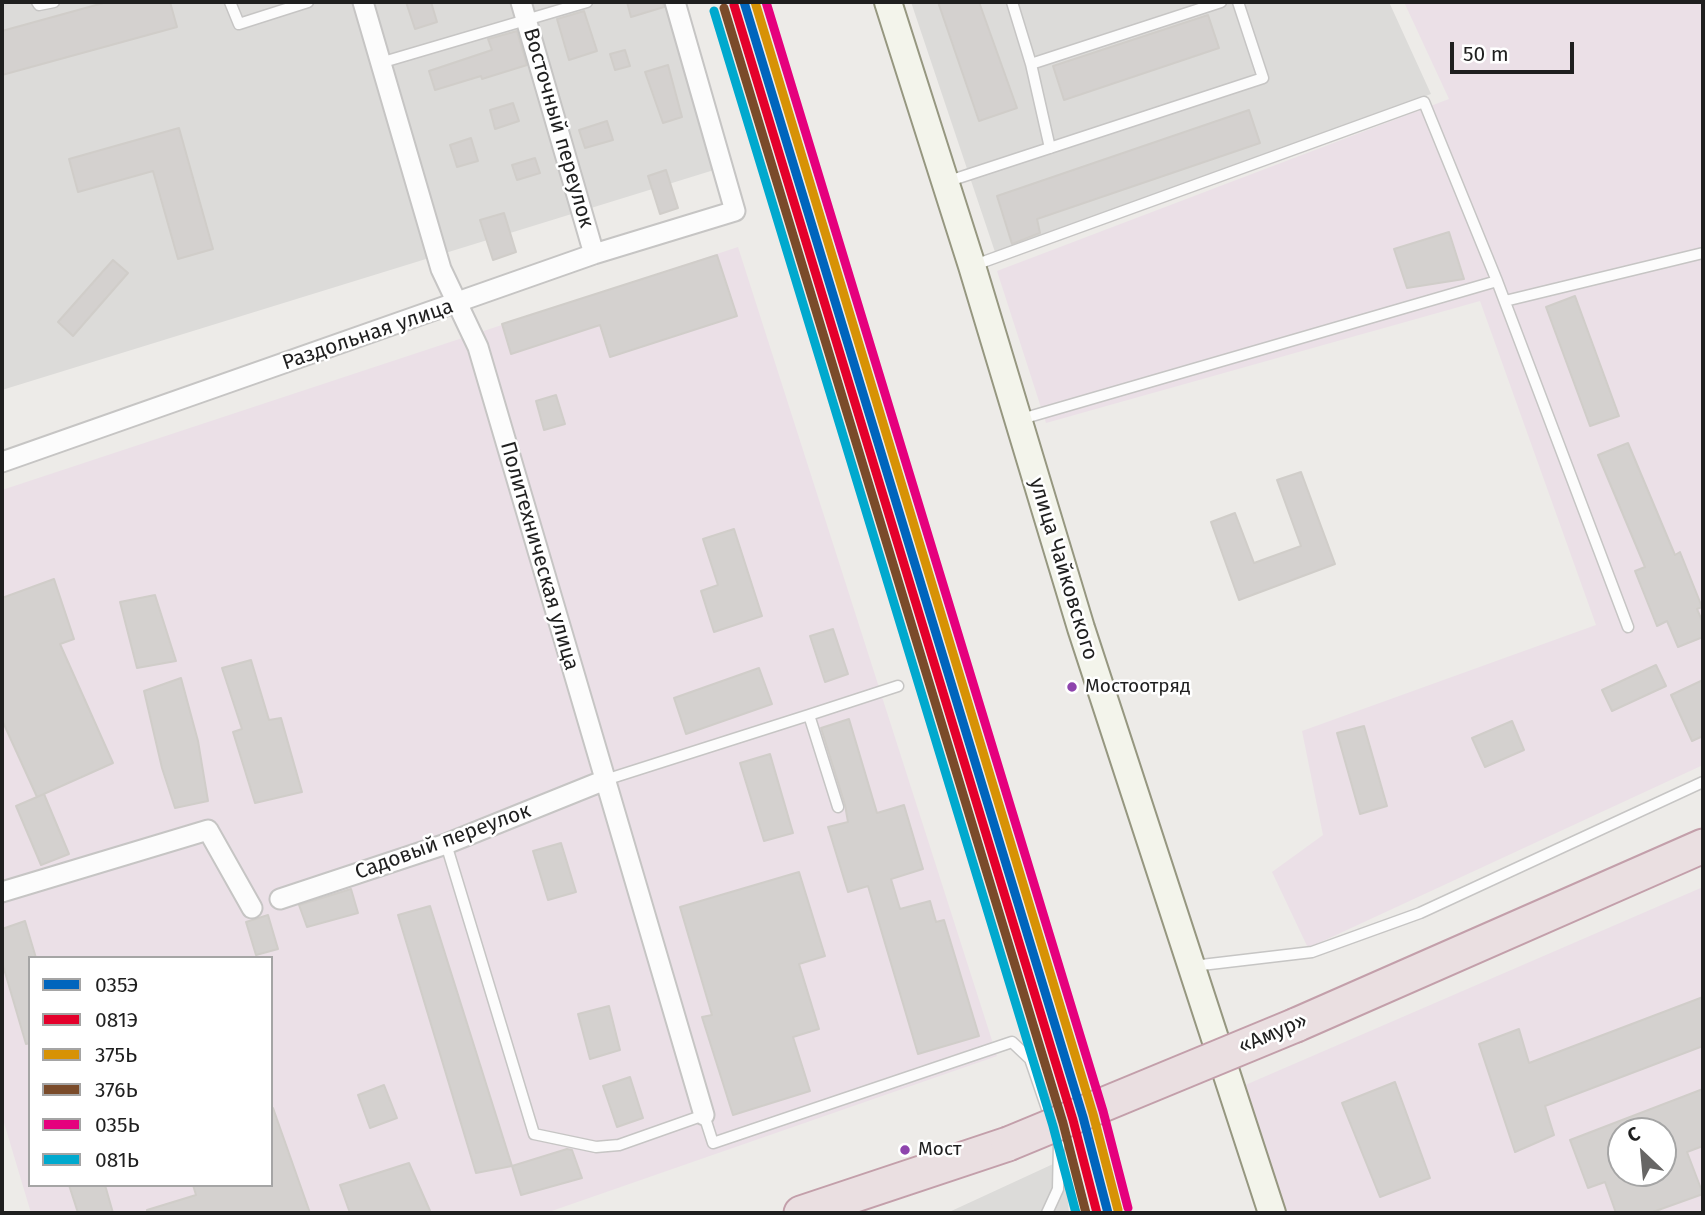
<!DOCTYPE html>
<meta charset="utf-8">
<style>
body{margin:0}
#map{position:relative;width:1705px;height:1215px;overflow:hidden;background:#edebe8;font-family:"Fira Sans",sans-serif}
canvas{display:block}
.frame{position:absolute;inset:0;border:4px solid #1f1f1f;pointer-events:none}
.legend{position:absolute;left:28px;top:956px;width:245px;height:231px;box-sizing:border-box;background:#fff;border:2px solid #a5a5a5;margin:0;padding:9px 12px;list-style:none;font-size:21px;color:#1f1f1f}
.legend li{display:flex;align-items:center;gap:14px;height:35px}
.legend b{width:35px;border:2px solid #a5a5a5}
.north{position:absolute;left:1607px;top:1117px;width:70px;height:70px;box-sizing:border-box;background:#fff;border:2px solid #a5a5a5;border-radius:50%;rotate:334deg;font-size:19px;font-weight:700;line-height:28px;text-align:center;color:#1f1f1f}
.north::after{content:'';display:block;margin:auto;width:24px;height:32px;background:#676665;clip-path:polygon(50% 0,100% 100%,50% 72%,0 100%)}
.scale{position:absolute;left:1450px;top:42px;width:124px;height:32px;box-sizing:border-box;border:4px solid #1f1f1f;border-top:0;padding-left:9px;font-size:21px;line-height:24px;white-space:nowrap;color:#1f1f1f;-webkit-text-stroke:5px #fff;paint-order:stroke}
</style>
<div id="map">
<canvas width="1705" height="1215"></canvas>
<div class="frame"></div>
<ul class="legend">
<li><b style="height:9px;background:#0065bd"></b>035Э</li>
<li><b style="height:9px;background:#e4002b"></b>081Э</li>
<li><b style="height:9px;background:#d79205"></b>375Ь</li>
<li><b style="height:9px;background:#7a4b2a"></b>376Ь</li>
<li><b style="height:9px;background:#e5007d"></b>035Ь</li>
<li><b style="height:9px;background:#00a9ce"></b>081Ь</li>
</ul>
<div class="north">С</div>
<div class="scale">50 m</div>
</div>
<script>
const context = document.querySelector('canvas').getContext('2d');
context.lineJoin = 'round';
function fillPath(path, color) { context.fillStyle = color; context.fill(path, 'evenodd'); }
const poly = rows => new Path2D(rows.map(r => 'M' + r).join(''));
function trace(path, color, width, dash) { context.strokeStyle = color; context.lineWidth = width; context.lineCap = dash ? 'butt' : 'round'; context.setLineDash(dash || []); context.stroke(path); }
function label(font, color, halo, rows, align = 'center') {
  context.font = font + ' "Fira Sans",sans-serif'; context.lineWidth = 5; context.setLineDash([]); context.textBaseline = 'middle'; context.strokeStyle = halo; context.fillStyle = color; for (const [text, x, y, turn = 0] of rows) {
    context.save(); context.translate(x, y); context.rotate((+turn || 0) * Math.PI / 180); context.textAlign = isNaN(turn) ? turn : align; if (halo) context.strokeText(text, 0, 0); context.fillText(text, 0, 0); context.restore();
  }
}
fillPath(poly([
 [2,2,665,2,714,170,2,390],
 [911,2,1389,2,1431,94,996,255],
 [1064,1159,1069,1213,947,1213]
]), '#dcdbd9');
fillPath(poly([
 [1404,2,1703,2,1703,765,1308,948,1272,872,1323,835,1302,731,1596,625,1480,301,1046,423,997,271,1449,99],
 [738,247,997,1056,546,1213,31,1213,2,1116,2,490],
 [30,958,271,958,271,1185,30,1185],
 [1703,887,1703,1213,1287,1213,1243,1086],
 [1621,1131,1663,1131,1663,1173,1621,1173]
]), '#ebe0e7');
const building = poly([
 [107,2,170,2,177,27,2,75,2,31,107,2],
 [406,2,431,2,437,22,415,29,406,2],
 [627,2,663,2,664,7,631,17,627,2],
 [938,2,979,2,1017,108,979,121,938,2],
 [584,11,597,51,569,60,557,19,584,11],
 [1208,15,1219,48,1064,100,1053,66,1208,15],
 [517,31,527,65,482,79,481,76,435,90,429,71,492,50,488,39,517,31],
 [625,50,630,66,615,70,610,54,625,50],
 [668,65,682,117,663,123,645,72,668,65],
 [513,103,519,121,495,129,490,110,513,103],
 [1249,110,1260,143,1037,219,1040,233,1012,244,997,196,1249,110],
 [607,121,613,140,585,148,579,130,607,121],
 [179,128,213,249,178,259,153,171,78,192,69,159,179,128],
 [471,138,478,161,457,167,450,145,471,138],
 [535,158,540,173,517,180,512,165,535,158],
 [666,170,678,208,660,214,648,176,666,170],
 [504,213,516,252,493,260,480,220,504,213],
 [1449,232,1464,279,1407,288,1394,249,1449,232],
 [717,255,737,316,610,357,600,325,511,354,502,324,717,255],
 [113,260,128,273,73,336,58,322,113,260],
 [1575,296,1619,416,1590,426,1546,307,1575,296],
 [556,395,565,424,544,430,536,401,556,395],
 [1628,443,1675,555,1680,552,1702,607,1697,609,1703,623,1703,637,1678,647,1667,621,1657,626,1635,571,1645,567,1598,455,1628,443],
 [1301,472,1335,564,1239,600,1211,522,1235,513,1254,563,1301,546,1277,480,1301,472],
 [734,529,762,616,714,632,701,591,718,585,703,539,734,529],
 [54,579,74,639,60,644,113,763,37,797,44,794,69,854,41,865,16,806,37,797,2,720,2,598,54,579],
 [155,595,176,661,137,668,120,602,155,595],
 [833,629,848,674,825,682,810,636,833,629],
 [251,660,269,720,281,718,302,792,255,803,233,732,242,729,222,668,251,660],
 [1656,665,1666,686,1612,711,1602,690,1656,665],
 [759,668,772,704,686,734,674,698,759,668],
 [181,678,198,741,208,801,175,808,162,768,144,691,181,678],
 [1703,680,1703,736,1692,741,1671,695,1703,680],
 [849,719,877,813,904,805,923,869,891,879,900,909,930,901,936,922,944,920,979,1036,918,1054,868,886,848,892,828,827,848,822,845,805,821,728,849,719],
 [1512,721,1524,750,1485,767,1472,738,1512,721],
 [1364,726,1387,806,1360,814,1337,733,1364,726],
 [770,754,793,833,764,841,740,763,770,754],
 [561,843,576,892,548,900,533,851,561,843],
 [799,872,825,956,799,964,819,1029,793,1037,810,1091,733,1115,702,1017,712,1015,680,907,799,872],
 [351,889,358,913,307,927,299,905,351,889],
 [430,906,512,1166,476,1173,398,915,430,906],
 [268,915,278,949,256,955,246,922,268,915],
 [25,921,36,958,30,958,30,1043,26,1044,2,962,2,929,25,921],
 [1703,997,1703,1046,1545,1106,1554,1135,1515,1152,1479,1044,1519,1029,1529,1063,1703,997],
 [609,1006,620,1050,590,1059,578,1014,609,1006],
 [630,1077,643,1118,617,1127,603,1086,630,1077],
 [1395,1082,1430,1178,1380,1197,1342,1103,1395,1082],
 [384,1085,397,1118,370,1128,358,1095,384,1085],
 [1703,1089,1703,1146,1687,1152,1703,1194,1650,1213,1616,1213,1605,1182,1588,1188,1570,1140,1703,1089],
 [1621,1131,1663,1131,1663,1173,1621,1173,1621,1131],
 [271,1108,273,1108,310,1213,147,1213,147,1210,196,1195,193,1185,271,1185,271,1108],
 [567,1149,572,1150,582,1178,521,1195,512,1166,567,1149],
 [409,1163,431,1213,350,1213,340,1185,409,1163],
 [69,1185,105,1185,113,1213,78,1213,69,1185]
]);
fillPath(building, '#d4d1cf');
trace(building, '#d0cdc9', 2);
const lane = poly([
 [37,2,39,5,54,2],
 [230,2,239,24,308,2],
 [1012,2,1031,64,1050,148],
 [380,63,587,2],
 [1031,64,1221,2],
 [946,182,1263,78,1238,2],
 [972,266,1424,102,1497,281],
 [1505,301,1703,253],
 [1018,420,1497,281,1628,627],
 [809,715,898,686],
 [605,780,809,715,838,807],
 [446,844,534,1134,596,1147,619,1145,704,1115,713,1143,1012,1042,1030,1059,1059,1144,1058,1189,1047,1213],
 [1193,966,1312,952,1420,913,1703,782]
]);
const street = poly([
 [363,2,441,269,478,347,704,1115],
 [521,2,594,254],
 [2,462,594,254,735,211,675,2],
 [2,892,208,830,252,908],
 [280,899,446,844,605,780]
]);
const secondary = poly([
 [888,2,972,266,1081,628,1272,1213]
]);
const highway = poly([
 [1296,1025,1703,846],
 [801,1213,1008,1144]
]);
trace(lane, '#c6c5c4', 13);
trace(street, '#c6c5c4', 23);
trace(secondary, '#969780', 30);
trace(highway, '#c39faa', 37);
trace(lane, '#fcfcfc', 10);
trace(street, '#fcfcfc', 19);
trace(secondary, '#f3f4eb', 26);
trace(highway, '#eadfe1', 33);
const highwayBridge = poly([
 [1008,1144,1296,1025]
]);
trace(highwayBridge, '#c39faa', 37, []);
trace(highwayBridge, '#eadfe1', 33);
trace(poly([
 [744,2,1083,1117,1108,1213]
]), '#0065bd', 9);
trace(poly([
 [734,5,1073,1120,1097,1213]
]), '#e4002b', 9);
trace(poly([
 [755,2,1093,1114,1118,1210]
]), '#d79205', 9);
trace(poly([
 [724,8,1063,1123,1086,1213]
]), '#7a4b2a', 9);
trace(poly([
 [766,2,1103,1111,1128,1208]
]), '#e5007d', 9);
trace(poly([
 [714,11,1053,1126,1076,1213]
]), '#00a9ce', 9);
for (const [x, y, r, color] of [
 [1072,687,6,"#8e44ad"],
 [905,1150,6,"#8e44ad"]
]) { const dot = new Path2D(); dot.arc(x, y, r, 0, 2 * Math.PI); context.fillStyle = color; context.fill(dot); trace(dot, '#fff', 2.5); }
label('19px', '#1f1f1f', '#fff', [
 ["Мостоотряд",1085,687],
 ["Мост",918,1150]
], 'left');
label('21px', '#1f1f1f', '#fff', [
 ["Восточный переулок",558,128,74],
 ["Раздольная улица",368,335,-19],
 ["Политехническая улица",539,556,74],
 ["улица Чайковского",1063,569,73],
 ["Садовый переулок",443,842,-20],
 ["«Амур»",1273,1034,-23]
]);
</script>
